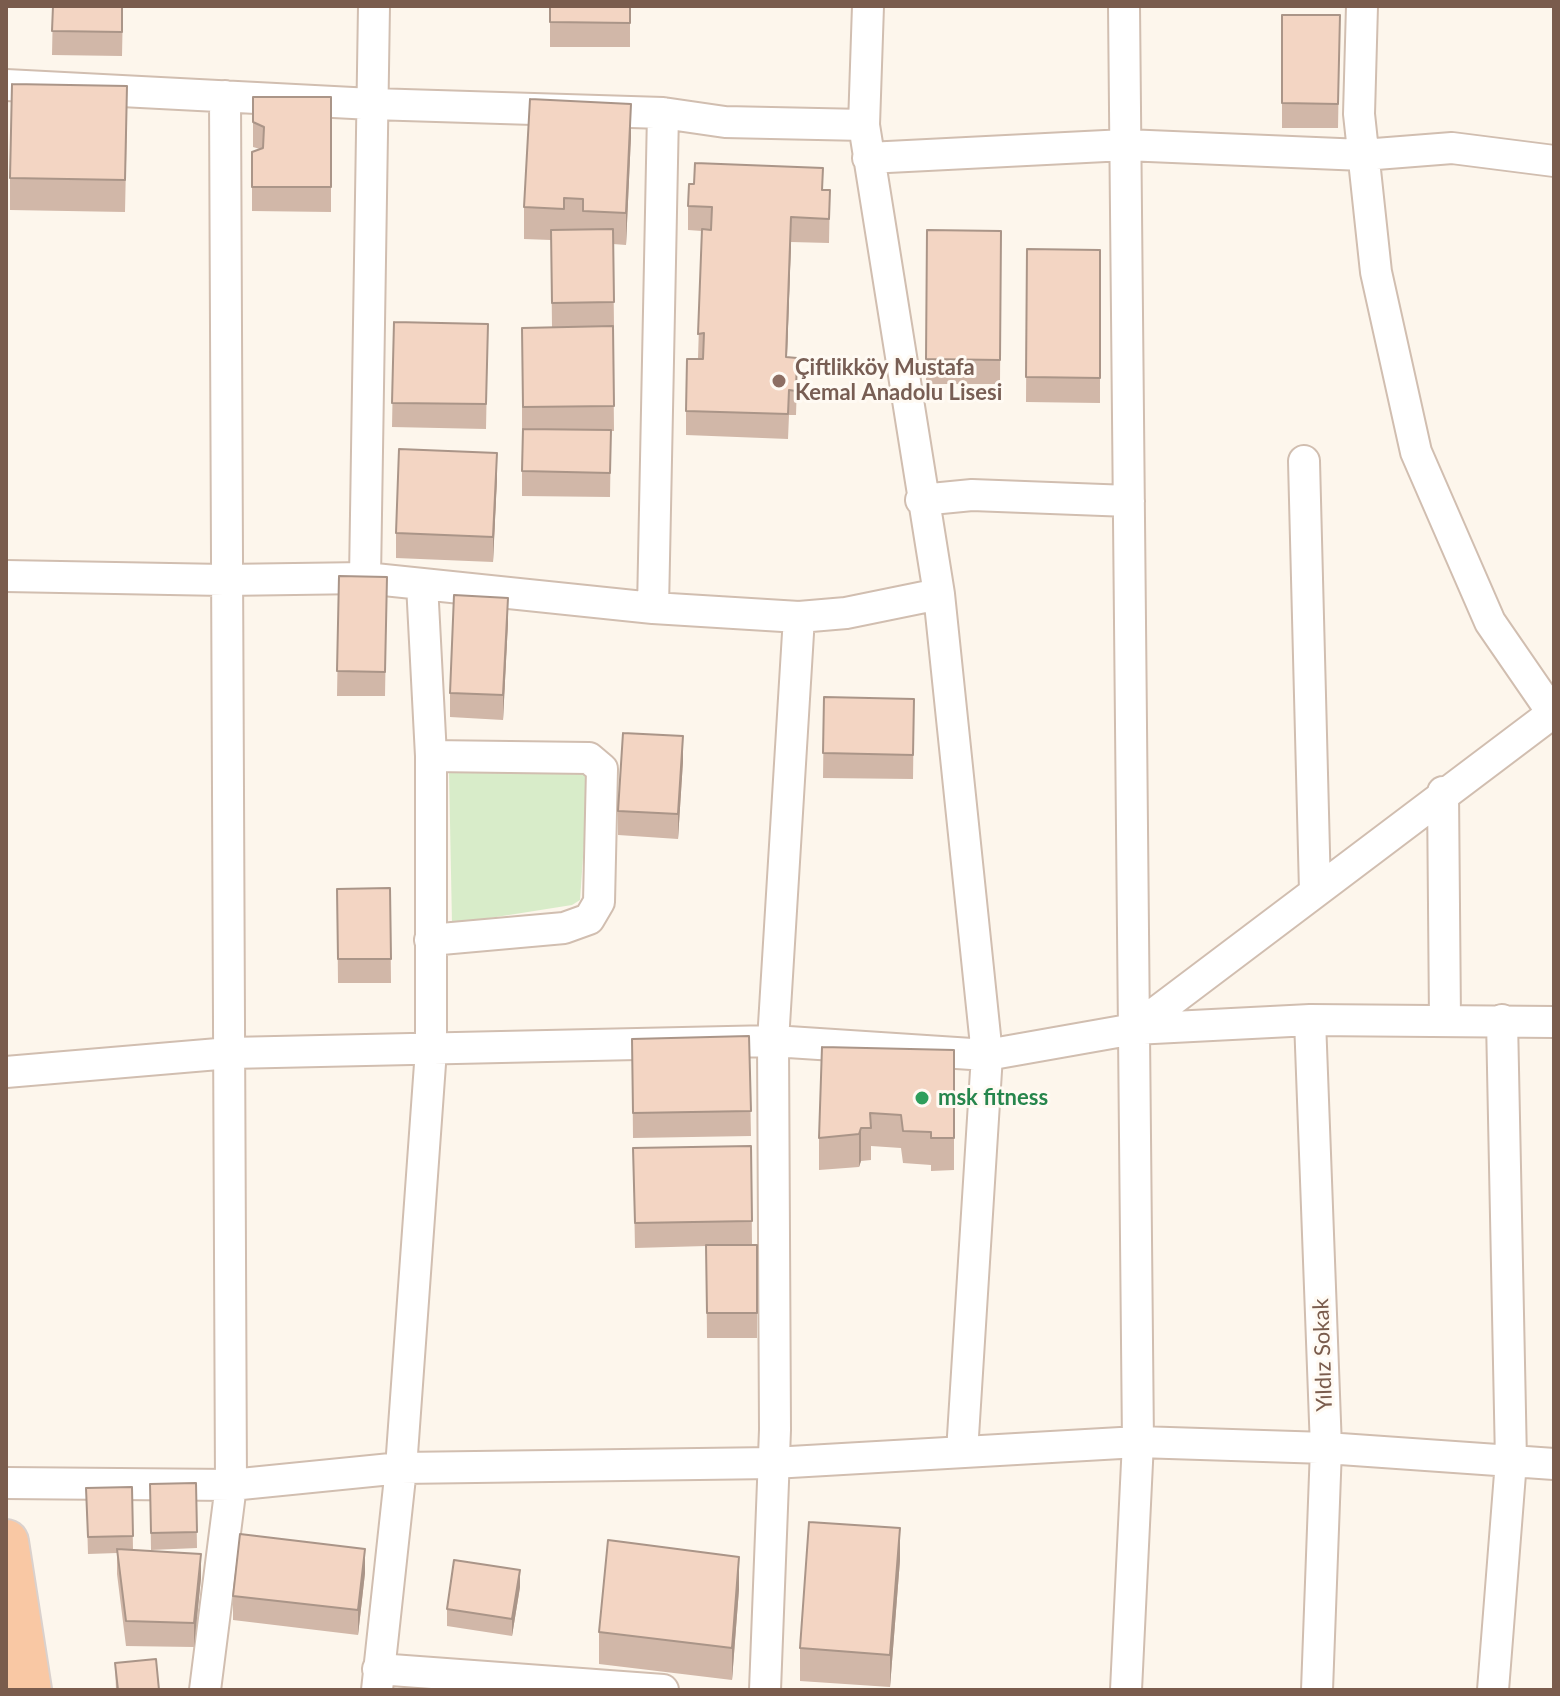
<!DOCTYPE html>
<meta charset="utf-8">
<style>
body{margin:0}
#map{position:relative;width:1560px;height:1696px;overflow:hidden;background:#fdf6ec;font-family:Lato,sans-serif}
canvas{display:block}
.frame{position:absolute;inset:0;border:8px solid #7a5c4d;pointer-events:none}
</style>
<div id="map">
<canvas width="1560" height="1696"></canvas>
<div class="frame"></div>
</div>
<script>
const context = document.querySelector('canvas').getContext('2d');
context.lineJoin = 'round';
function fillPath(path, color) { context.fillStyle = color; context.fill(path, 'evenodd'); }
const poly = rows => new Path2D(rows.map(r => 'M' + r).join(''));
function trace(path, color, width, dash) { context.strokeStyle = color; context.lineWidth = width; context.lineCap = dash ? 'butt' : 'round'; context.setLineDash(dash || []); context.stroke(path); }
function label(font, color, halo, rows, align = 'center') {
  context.font = font + ' Lato,sans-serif'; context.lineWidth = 6; context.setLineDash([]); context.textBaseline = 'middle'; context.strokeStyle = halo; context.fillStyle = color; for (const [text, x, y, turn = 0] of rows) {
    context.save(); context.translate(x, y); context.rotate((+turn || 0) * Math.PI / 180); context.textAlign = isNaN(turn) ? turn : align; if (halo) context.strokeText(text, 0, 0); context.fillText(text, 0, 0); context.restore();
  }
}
fillPath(poly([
 [449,771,589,772,580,900,572,905,452,924]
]), '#d8ecc9');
const minor = poly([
 [868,6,864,125,939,594,987,1055,962,1452],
 [1124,6,1138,1442,1126,1690],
 [1362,6,1359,114,1376,272,1416,452,1490,622,1554,715],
 [6,85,372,104,663,113,725,122,864,125],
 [868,158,1125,145,1363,155,1452,148,1554,161],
 [1304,461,1315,891],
 [921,500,972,495,1129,501],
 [6,576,224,580,365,578,653,608,799,617,846,613,939,594],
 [365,578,374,6],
 [653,608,663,113],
 [1443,792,1445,1020],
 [430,940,564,928,589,919,599,902,602,769,589,758,431,756],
 [1310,1020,1326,1448,1317,1690],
 [1134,1029,1554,712],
 [6,1072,230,1053,773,1041,987,1055,1134,1029,1310,1020,1554,1022],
 [6,1483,231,1485,401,1468,773,1463,1138,1442,1326,1448,1554,1464],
 [378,1669,663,1690],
 [205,1690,231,1485,225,96],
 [377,1690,401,1468,431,1050,431,756,422,584],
 [765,1690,775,1430,773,1041,799,617],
 [1493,1690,1511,1461,1502,1020]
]);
const trunk = poly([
 [6,1542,29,1690]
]);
trace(minor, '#d1beb0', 34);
trace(trunk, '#dad1cd', 48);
trace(minor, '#fff', 30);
trace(trunk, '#f9c8a4', 44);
fillPath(poly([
 [53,6,123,6,122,56,52,55],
 [550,6,630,6,630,47,550,47],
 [1282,15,1340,15,1338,128,1282,128],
 [253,97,331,97,331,212,252,211,252,152,260,149,253,147],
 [127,118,125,212,10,210,10,178],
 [631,136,626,245,613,244,614,326,552,327,551,240,524,239,524,207],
 [823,190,830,190,829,243,791,242,787,357,797,382,796,415,789,415,788,439,686,435,686,411,703,358,698,358,702,231,688,230,688,206],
 [927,230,1001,231,1000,384,926,384],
 [1027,249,1100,250,1100,403,1026,402],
 [394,322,488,324,486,429,392,427],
 [613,326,614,431,611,431,610,497,522,496,522,328],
 [497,478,493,562,396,558,396,533],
 [339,576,387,577,385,696,337,696],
 [508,622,503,720,450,717,450,693],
 [824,697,914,699,913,779,823,778],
 [683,761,678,839,618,835,618,811],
 [390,888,391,983,338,983,337,889],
 [749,1036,751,1136,633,1138,632,1039],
 [954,1050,954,1170,931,1171,931,1165,903,1163,901,1148,871,1146,871,1160,861,1161,859,1167,819,1170,819,1138],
 [751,1146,752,1245,757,1245,757,1338,707,1338,706,1246,635,1248,633,1148],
 [196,1483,197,1548,151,1550,150,1484],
 [132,1487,133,1550,201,1578,194,1647,126,1646,117,1574,117,1553,88,1554,86,1488],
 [900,1560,890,1687,800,1681,800,1648],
 [365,1573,358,1635,233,1620,233,1596],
 [520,1587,512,1636,447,1626,447,1609],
 [739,1589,732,1680,599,1664,599,1632],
 [115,1663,159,1690,116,1690]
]), '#d1b7a8');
fillPath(poly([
 [631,104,631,136,626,245,626,213],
 [791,217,791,242,786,382,786,357],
 [497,453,497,478,493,562,493,537],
 [508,598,508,622,503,720,503,695],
 [683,736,683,761,678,839,678,814],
 [861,1128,861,1161,859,1167,859,1134],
 [900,1528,900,1560,890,1687,890,1655],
 [365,1549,365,1573,358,1635,358,1610],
 [201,1554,201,1578,194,1647,194,1623],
 [739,1557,739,1589,732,1680,732,1648],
 [520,1570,520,1587,512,1636,512,1619]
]), '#aa9588');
const building = poly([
 [53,6,122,6,122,32,52,31,53,6],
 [550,6,630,6,630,23,550,22,550,6],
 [1282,15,1340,15,1338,104,1282,103,1282,15],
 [12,84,127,86,125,180,10,178,12,84],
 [253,97,331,97,331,187,252,187,252,152,263,148,264,127,253,122,253,97],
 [530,99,631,104,626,213,583,211,583,199,564,198,564,209,524,207,530,99],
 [695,163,823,168,822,190,830,190,829,219,791,217,786,357,797,358,796,391,789,390,788,414,686,411,687,359,703,359,704,333,698,334,702,229,711,230,712,207,688,206,689,184,694,184,695,163],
 [613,229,614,302,552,303,551,230,613,229],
 [927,230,1001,231,1000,360,926,359,927,230],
 [1027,249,1100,250,1100,378,1026,377,1027,249],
 [394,322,488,324,486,404,392,403,394,322],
 [613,326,614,406,523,407,522,328,613,326],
 [523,429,611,430,610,473,522,471,523,429],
 [399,449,497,453,493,537,396,533,399,449],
 [339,576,387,577,385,672,337,671,339,576],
 [454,595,508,598,503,695,450,693,454,595],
 [824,697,914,699,913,755,823,753,824,697],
 [623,733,683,736,678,814,618,811,623,733],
 [390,888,391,959,338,959,337,889,390,888],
 [749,1036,751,1111,633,1113,632,1039,749,1036],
 [822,1047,954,1050,954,1138,931,1138,931,1132,903,1131,901,1115,870,1113,871,1128,861,1128,859,1134,819,1138,822,1047],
 [751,1146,752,1221,635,1223,633,1148,751,1146],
 [706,1245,757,1245,757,1313,707,1313,706,1245],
 [196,1483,197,1532,151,1533,150,1484,196,1483],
 [132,1487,133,1536,88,1537,86,1488,132,1487],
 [809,1522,900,1528,890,1655,800,1648,809,1522],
 [240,1534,365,1549,358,1610,233,1596,240,1534],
 [608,1540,739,1557,732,1648,599,1632,608,1540],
 [117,1549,201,1554,194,1623,126,1621,117,1549],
 [454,1560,520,1570,512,1619,447,1609,454,1560],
 [156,1659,159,1690,118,1690,115,1663,156,1659]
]);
fillPath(building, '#f3d5c3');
trace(building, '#aa9588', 2);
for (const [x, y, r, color] of [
 [779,381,8,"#8d6e63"],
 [922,1098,8,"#2e9e5b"]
]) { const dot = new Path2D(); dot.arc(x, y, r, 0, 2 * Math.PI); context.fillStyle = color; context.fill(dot); trace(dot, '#fffaf3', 3); }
label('bold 22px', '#785e54', '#fffaf3', [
 ["Çiftlikköy Mustafa",795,368],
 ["Kemal Anadolu Lisesi",795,393]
], 'left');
label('bold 22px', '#27864d', '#fffaf3', [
 ["msk fitness",938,1098]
], 'left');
label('22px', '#7a5c4d', '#fffaf3', [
 ["Yıldız Sokak",1323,1355,-92]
]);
</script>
